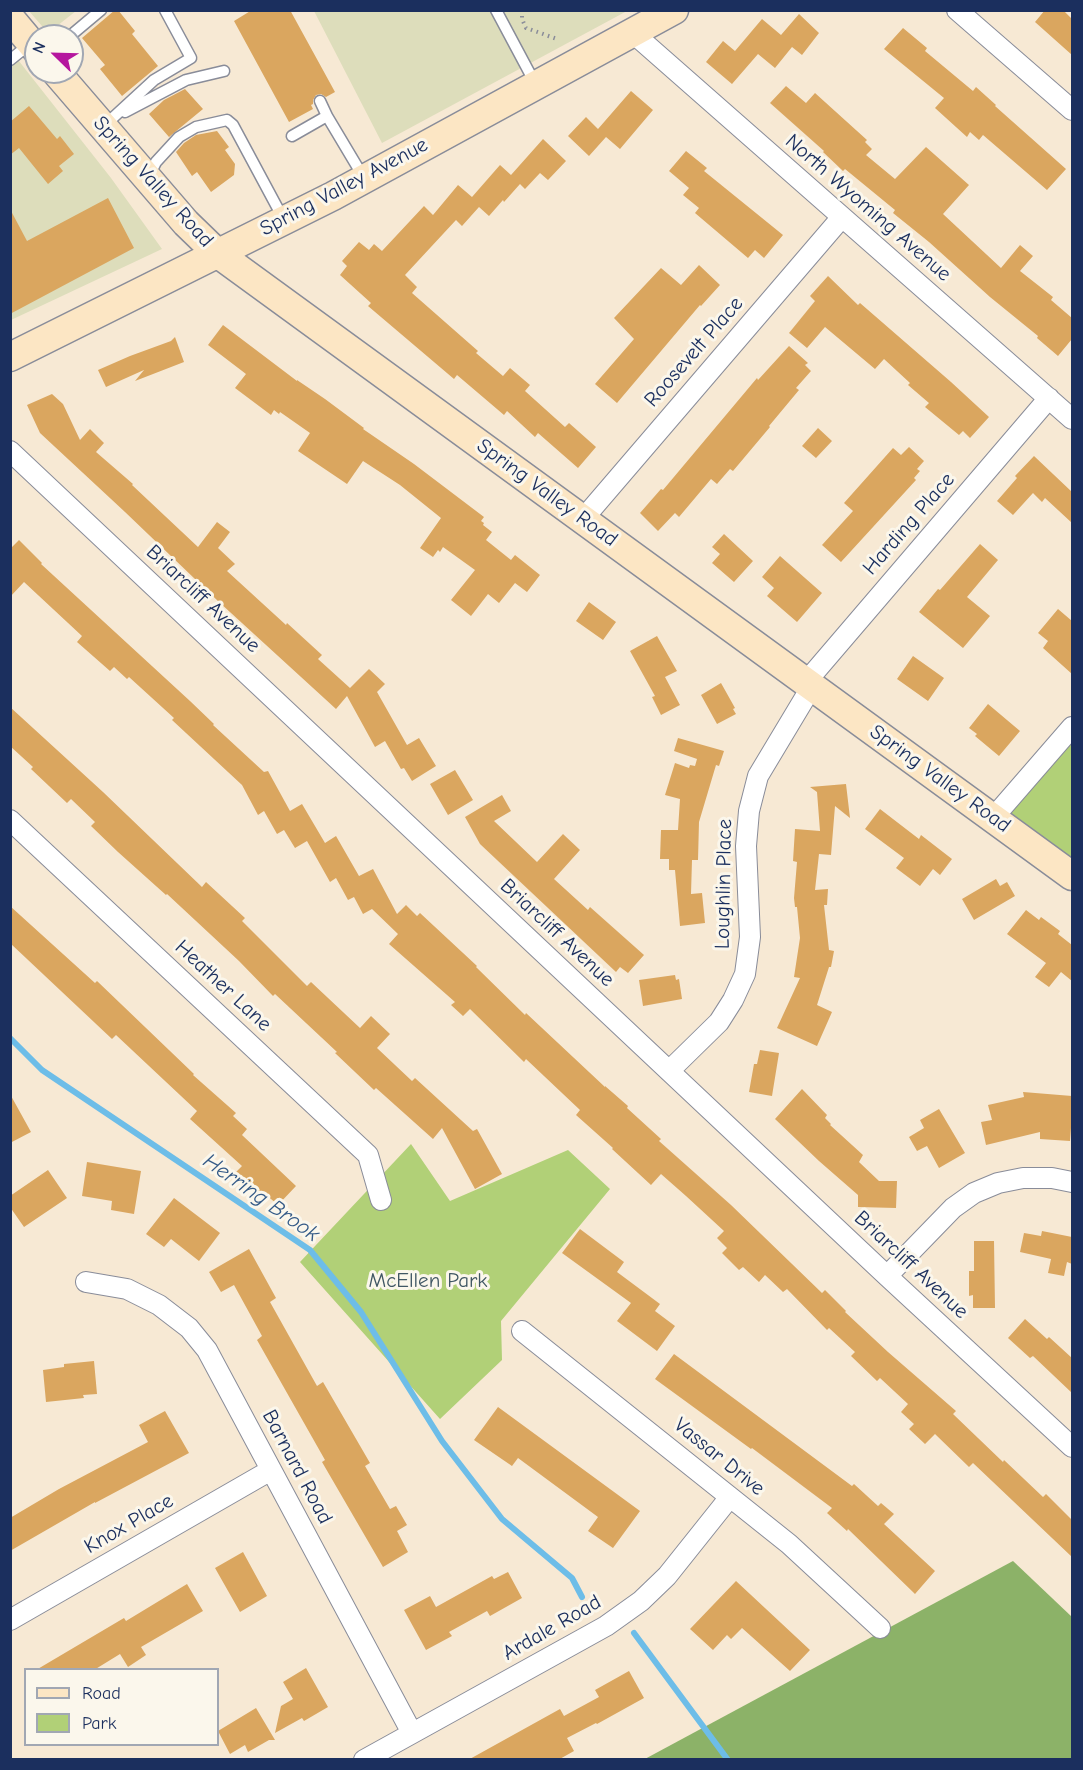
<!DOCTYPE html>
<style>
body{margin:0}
#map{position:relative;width:1083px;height:1770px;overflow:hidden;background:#f7e9d4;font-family:"Comic Neue",sans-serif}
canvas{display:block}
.frame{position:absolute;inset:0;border:12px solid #1b2f5e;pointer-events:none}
.legend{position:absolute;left:24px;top:1668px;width:195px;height:78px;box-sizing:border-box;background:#fbf7ec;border:2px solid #a1a7b3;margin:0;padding:8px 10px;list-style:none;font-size:18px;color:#1b2f5e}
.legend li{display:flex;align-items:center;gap:12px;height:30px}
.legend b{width:30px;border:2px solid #a1a7b3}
.north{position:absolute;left:24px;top:24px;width:60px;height:60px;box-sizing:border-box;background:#fbf7ec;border:2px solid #a1a7b3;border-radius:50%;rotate:293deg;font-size:16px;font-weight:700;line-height:24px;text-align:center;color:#1b2f5e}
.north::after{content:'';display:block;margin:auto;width:21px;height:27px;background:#b5179e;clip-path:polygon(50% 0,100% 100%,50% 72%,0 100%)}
</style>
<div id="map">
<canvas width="1083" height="1770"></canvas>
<div class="frame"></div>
<ul class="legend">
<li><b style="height:8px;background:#fce6c4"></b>Road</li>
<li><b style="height:16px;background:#b1d077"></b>Park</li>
</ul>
<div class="north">N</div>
</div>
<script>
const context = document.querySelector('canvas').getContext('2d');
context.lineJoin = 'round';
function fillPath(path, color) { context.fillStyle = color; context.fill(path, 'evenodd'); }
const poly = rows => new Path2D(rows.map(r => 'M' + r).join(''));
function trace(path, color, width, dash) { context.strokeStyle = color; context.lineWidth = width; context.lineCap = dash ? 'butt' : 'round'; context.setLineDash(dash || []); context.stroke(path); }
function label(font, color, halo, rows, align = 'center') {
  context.font = font + ' "Comic Neue",sans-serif'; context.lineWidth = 6; context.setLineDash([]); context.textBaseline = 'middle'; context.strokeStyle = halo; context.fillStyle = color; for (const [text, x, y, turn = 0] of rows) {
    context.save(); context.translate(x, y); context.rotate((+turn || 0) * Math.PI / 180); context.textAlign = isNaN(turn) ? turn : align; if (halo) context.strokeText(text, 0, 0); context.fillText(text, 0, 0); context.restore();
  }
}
fillPath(poly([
 [29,11,76,11,48,33],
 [314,11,627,11,382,143],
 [11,51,111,178,162,249,11,320]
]), '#ddb');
fillPath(poly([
 [1072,727,1072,876,993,818],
 [411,1144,450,1201,568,1150,610,1189,501,1321,502,1360,440,1419,300,1262]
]), '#b1d077');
fillPath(poly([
 [1013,1561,1072,1617,1072,1759,643,1760]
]), '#8cb268');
trace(poly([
 [10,1038,42,1070,310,1250,361,1312,442,1441,502,1519,572,1578,582,1597],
 [634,1633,728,1760]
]), '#6dbde8', 6);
fillPath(poly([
 [115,10,118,10,135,31,132,34,158,66,122,96,100,69,105,65,82,38],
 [252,10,290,10,335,92,326,97,321,94,316,95,313,100,313,104,311,105,313,109,289,122,234,21],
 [1045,10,1063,10,1072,19,1072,55,1035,22],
 [799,14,819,33,802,55,792,47,775,68,758,54,732,84,706,62,723,41,735,51,762,19,781,35],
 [903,28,927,48,925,51,973,91,976,87,996,105,995,106,1066,169,1047,190,983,135,979,140,970,132,967,137,935,108,944,98,884,49],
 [786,86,806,103,815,93,867,140,865,142,872,149,866,155,895,179,926,147,969,185,943,214,1001,268,1020,245,1033,256,1020,271,1053,297,1051,300,1072,318,1072,339,1058,356,1037,338,1038,336,990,297,929,242,893,213,895,210,845,169,843,171,823,152,824,151,770,103],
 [185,89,203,109,169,137,149,114,164,100],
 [631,91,653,110,620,149,606,137,589,156,568,136,586,117,598,129],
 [29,106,57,139,60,136,74,154,59,166,63,171,48,184,19,148,10,155,10,122],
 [217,131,229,147,225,150,235,164,234,175,211,192,197,172,192,176,176,152,184,143,196,135],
 [543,139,566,161,548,180,540,173,525,189,520,184,504,202,503,200,489,216,479,207,462,226,456,220,405,275,417,287,412,293,478,351,476,353,503,376,510,368,530,385,525,391,565,427,569,423,596,447,578,468,538,433,535,437,507,411,504,415,457,375,454,379,368,306,371,303,340,275,347,266,342,261,359,242,369,250,374,244,382,251,424,206,433,215,458,185,472,197,500,165,511,175],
 [686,151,707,168,704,171,783,235,764,258,755,250,748,258,695,213,699,208,683,195,689,188,669,171],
 [108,198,134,248,10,314,10,209,27,241],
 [699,265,720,285,701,306,700,305,617,403,595,384,634,339,614,318,661,268,681,285],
 [828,276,858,305,860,303,951,382,989,417,970,438,963,431,959,435,925,407,929,403,908,385,910,383,884,359,875,369,825,327,807,348,789,333,815,301,810,296],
 [223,325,297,381,297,380,325,399,364,428,363,429,414,464,484,517,481,521,484,523,483,525,492,532,486,540,511,560,515,555,540,575,527,592,515,583,499,603,488,594,471,616,451,600,475,570,443,547,440,552,438,550,433,557,420,548,441,518,400,485,363,461,347,484,298,451,310,433,280,412,279,414,274,410,271,415,235,388,246,374,208,345],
 [175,337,184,362,135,381,144,370,106,387,98,370,130,356,171,341],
 [789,346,808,363,805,365,811,371,796,388,799,390,769,426,770,427,733,471,730,469,717,484,711,479,679,517,675,513,658,531,640,513,661,489,663,490,757,378,758,380],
 [52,394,63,404,80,440,90,429,104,443,96,452,133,484,132,485,198,547,217,522,230,532,218,548,235,564,227,571,286,625,287,623,322,655,318,659,350,688,369,669,385,684,377,692,407,745,419,738,436,766,412,781,404,768,401,769,385,741,375,747,347,696,336,709,219,602,125,512,40,433,27,405],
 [818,428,832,441,816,458,802,446],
 [909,447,924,461,917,469,920,471,914,478,916,480,841,562,822,545,853,511,844,503,893,448,901,455],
 [1034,456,1072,492,1072,523,1045,498,1042,502,1033,493,1013,515,997,501,1017,478,1015,476],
 [724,534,753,561,734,582,712,563,720,554,712,547],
 [19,540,42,563,41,564,190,701,214,724,213,725,264,772,268,771,290,811,302,804,325,843,336,836,359,876,373,869,397,914,406,905,417,916,420,913,477,966,476,967,525,1015,526,1013,605,1087,605,1086,628,1106,627,1108,661,1139,659,1141,731,1205,822,1293,825,1290,846,1311,845,1312,888,1352,956,1411,953,1414,1003,1462,1004,1460,1043,1497,1046,1494,1072,1520,1072,1557,973,1463,969,1467,935,1434,925,1444,909,1429,914,1424,901,1412,908,1404,880,1378,877,1381,851,1356,855,1352,829,1328,827,1330,787,1289,783,1292,765,1275,759,1282,743,1267,739,1270,722,1253,727,1248,717,1238,724,1231,686,1196,661,1174,651,1185,612,1149,613,1148,576,1115,580,1110,526,1059,524,1062,470,1009,463,1016,451,1005,455,1002,389,944,398,934,372,909,363,914,354,897,348,900,336,878,330,882,307,841,295,848,284,830,277,834,264,811,258,815,242,785,172,720,174,718,129,677,127,679,114,667,110,671,77,642,82,636,24,582,10,597,10,549],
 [980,544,998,560,967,597,990,616,963,648,919,612,938,589,940,590],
 [780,556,822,593,797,622,767,596,774,588,762,577],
 [589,602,616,622,603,640,576,621],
 [1058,609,1072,621,1072,674,1043,648,1048,641,1038,633],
 [657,636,677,671,665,677,680,705,661,715,652,697,655,696,630,651],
 [913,656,944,678,928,701,897,679],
 [721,683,735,708,733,709,736,714,717,724,701,695],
 [988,704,1020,731,999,756,975,736,977,734,969,728],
 [10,707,103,792,202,887,206,882,245,918,242,921,307,986,311,982,360,1028,371,1016,390,1034,377,1048,412,1081,415,1078,473,1131,477,1129,502,1174,475,1189,442,1128,433,1139,376,1088,374,1090,335,1053,337,1052,275,994,273,996,239,961,167,894,166,895,118,852,91,826,95,822,71,799,67,803,31,769,33,767,10,746],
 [678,738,724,751,719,766,716,765,699,822,698,860,692,860,691,894,702,893,705,923,680,926,675,870,669,870,669,859,660,859,661,830,678,830,680,799,665,795,675,763,689,768,690,765,695,766,697,759,700,760,674,751],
 [455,770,473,800,448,815,430,784],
 [846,784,850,818,835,806,831,855,819,854,815,890,828,889,827,905,824,905,829,950,834,951,831,967,829,967,817,1005,832,1012,817,1046,777,1028,800,978,794,977,800,938,797,907,795,907,794,898,797,862,793,861,795,829,820,831,817,792,810,787],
 [502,795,511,811,494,821,537,862,563,834,580,850,554,879,588,910,590,907,644,955,628,973,620,967,616,972,480,844,465,817],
 [880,809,919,839,921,835,952,859,940,875,933,869,920,886,896,868,904,858,865,829],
 [996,879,1000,886,1007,882,1015,896,974,920,962,899],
 [10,906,95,983,97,981,194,1074,193,1075,236,1113,233,1116,247,1129,242,1135,296,1186,278,1205,264,1193,262,1196,236,1172,242,1166,190,1119,197,1111,116,1035,112,1039,10,943],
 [1026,910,1039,920,1041,917,1060,931,1058,934,1072,945,1072,981,1061,972,1049,987,1035,977,1046,963,1007,934],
 [675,975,676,980,679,979,682,999,643,1006,639,980],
 [760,1050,779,1053,772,1096,749,1092,754,1064,757,1064],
 [802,1089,827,1115,825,1118,831,1124,830,1125,863,1155,859,1162,879,1181,897,1181,896,1208,858,1207,858,1195,819,1161,775,1119],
 [1023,1092,1072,1096,1072,1129,1071,1128,1070,1141,1040,1139,1040,1132,986,1145,981,1122,992,1120,988,1105,1024,1097],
 [10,1094,31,1132,10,1143],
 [939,1109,965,1153,939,1168,927,1146,917,1151,909,1137,924,1128,920,1120],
 [87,1162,141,1171,134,1214,111,1210,112,1201,82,1196],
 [48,1170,67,1198,24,1227,10,1207,10,1196],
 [174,1198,220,1233,199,1261,171,1239,164,1247,146,1234],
 [580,1229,624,1262,617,1272,660,1304,655,1311,675,1326,657,1351,617,1321,631,1303,562,1253],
 [1042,1231,1072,1237,1072,1264,1067,1262,1064,1276,1048,1273,1051,1259,1020,1252,1024,1233,1041,1236],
 [974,1241,994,1241,995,1308,973,1308,973,1295,969,1296,969,1271,974,1271],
 [249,1249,276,1298,270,1302,317,1386,323,1382,370,1463,365,1466,390,1509,396,1506,407,1525,397,1531,408,1552,383,1567,322,1462,325,1460,257,1340,262,1336,234,1285,221,1292,209,1272],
 [1025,1319,1047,1339,1049,1337,1072,1358,1072,1393,1033,1356,1030,1358,1008,1338],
 [674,1354,852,1486,854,1484,878,1506,881,1503,894,1514,884,1524,935,1571,915,1594,848,1529,847,1531,827,1513,832,1508,752,1448,751,1449,655,1379],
 [94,1361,97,1394,83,1395,84,1398,46,1402,43,1370,64,1367,64,1364],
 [498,1407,640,1511,613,1548,588,1531,598,1517,518,1458,512,1466,474,1440],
 [165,1411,189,1453,95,1503,95,1502,10,1551,10,1518,59,1489,148,1442,139,1425],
 [243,1552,267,1596,240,1612,215,1568],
 [508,1572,522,1598,490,1616,487,1611,449,1632,452,1636,426,1650,404,1610,430,1596,436,1607,492,1576,494,1579],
 [736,1581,810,1650,790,1671,742,1628,731,1639,727,1635,713,1650,690,1629],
 [187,1584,203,1611,141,1647,146,1655,128,1667,120,1654,94,1670,36,1670,124,1618,126,1621],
 [306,1668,328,1707,304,1721,302,1718,275,1733,281,1706,293,1699,283,1682],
 [629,1671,644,1698,597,1724,596,1723,567,1738,574,1751,558,1760,468,1760,560,1709,564,1716,599,1697,595,1690],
 [256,1708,275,1740,269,1740,248,1752,245,1745,230,1754,218,1731]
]), '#daa65f');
const lane = poly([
 [496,10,536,85],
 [70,36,101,10],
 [10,60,31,43],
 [320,101,327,116],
 [125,112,186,80,224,71],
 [105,125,154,80,191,58,165,10],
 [292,136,327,116,364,178],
 [149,176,156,162,179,137,196,127,227,120,233,125,284,220]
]);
const street = poly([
 [957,10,1072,110],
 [633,33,1072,419],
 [10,451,887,1276,1072,1447],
 [583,519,842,217],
 [806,682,1049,398],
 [993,818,1072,727],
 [10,820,368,1155,381,1200],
 [669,1071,719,1022,733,1000,745,974,750,937,746,846,749,811,758,776,812,686],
 [887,1276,953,1208,974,1193,998,1183,1023,1178,1052,1178,1072,1182],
 [86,1282,127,1289,159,1305,189,1328,207,1350,412,1733],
 [522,1331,789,1544,880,1628],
 [10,1620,271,1470],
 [364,1760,606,1626,641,1601,667,1576,730,1497]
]);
const secondary = poly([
 [10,18,36,49],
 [56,72,186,223,217,253,1072,876],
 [10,357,333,196,674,10]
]);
trace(lane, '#898c99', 13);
trace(street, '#898c99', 22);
trace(secondary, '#898c99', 31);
trace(poly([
 [522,10,522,19,526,28,557,39]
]), '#898c99', 4, [1.5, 4.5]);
trace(lane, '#fff', 10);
trace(street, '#fff', 20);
trace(secondary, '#fce6c4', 28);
label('21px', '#1b2f5e', '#fbf7ec', [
 ["Spring Valley Road",153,182,48],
 ["Spring Valley Avenue",344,187,-28],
 ["North Wyoming Avenue",868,208,41],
 ["Roosevelt Place",694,352,-49],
 ["Spring Valley Road",547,493,36],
 ["Harding Place",909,524,-49],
 ["Briarcliff Avenue",203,599,43],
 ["Spring Valley Road",940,779,36],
 ["Loughlin Place",724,884,-89],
 ["Briarcliff Avenue",557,933,43],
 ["Heather Lane",223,986,43],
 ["Briarcliff Avenue",911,1265,43],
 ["Vassar Drive",719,1457,39],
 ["Barnard Road",297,1467,62],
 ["Knox Place",129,1524,-30],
 ["Ardale Road",552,1628,-30]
]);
label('21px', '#405764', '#fbf7ec', [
 ["McEllen Park",428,1281]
]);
label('italic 22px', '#345a87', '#fbf7ec', [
 ["Herring Brook",261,1198,35]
]);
</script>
